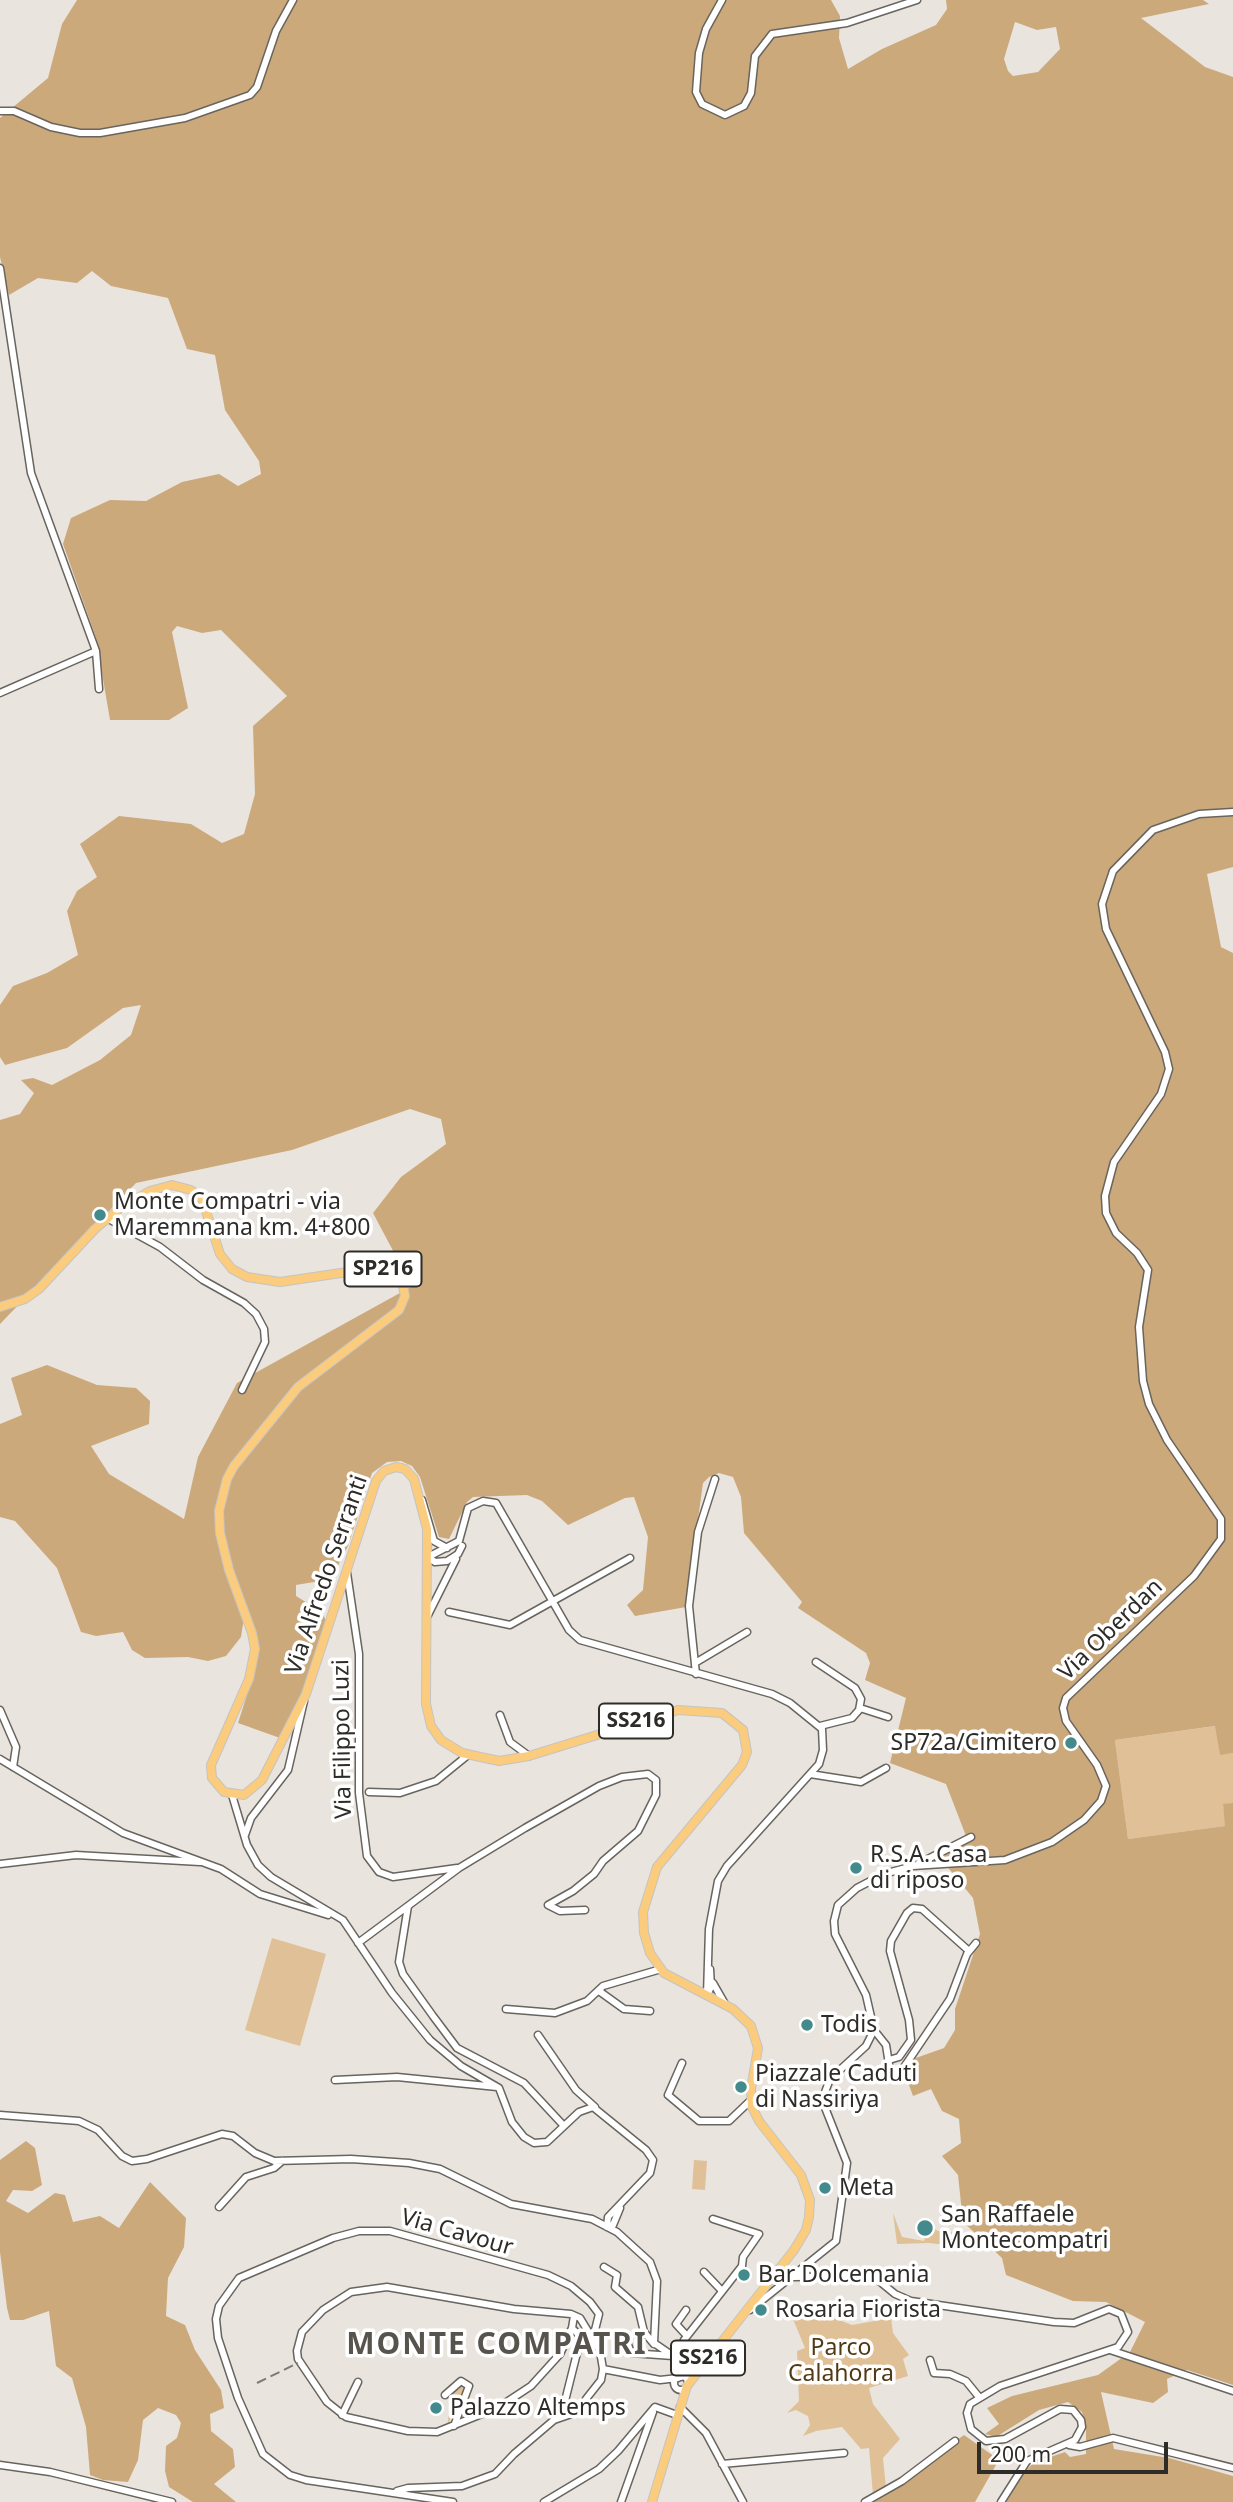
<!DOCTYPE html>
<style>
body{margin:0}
#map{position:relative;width:1233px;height:2502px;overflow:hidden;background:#eae4de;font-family:"Noto Sans",sans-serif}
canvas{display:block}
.scale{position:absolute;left:977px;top:2442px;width:191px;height:32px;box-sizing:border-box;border:4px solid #2e2c29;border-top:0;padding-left:9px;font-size:21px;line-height:24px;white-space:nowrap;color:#2e2c29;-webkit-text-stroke:5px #fff;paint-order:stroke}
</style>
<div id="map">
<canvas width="1233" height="2502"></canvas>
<div class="scale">200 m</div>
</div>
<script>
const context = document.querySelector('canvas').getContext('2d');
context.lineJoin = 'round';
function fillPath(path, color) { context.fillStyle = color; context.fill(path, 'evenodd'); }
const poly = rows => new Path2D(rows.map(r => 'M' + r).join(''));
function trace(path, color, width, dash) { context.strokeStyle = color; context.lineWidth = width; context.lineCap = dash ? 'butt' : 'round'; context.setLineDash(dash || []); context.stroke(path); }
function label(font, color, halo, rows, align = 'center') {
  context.font = font + ' "Noto Sans",sans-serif'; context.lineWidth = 7; context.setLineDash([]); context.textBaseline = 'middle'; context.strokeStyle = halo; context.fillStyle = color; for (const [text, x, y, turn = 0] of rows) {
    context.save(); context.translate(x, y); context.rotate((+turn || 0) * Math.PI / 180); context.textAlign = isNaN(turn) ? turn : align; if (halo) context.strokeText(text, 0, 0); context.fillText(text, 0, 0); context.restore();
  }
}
fillPath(poly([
 [1216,1726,1220,1754,1233,1753,1233,1803,1223,1805,1226,1826,1128,1839,1115,1740],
 [272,1938,326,1954,300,2046,245,2030],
 [694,2160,707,2161,705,2190,692,2189],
 [893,2213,902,2237,924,2241,925,2237,915,2231,916,2227,929,2225,938,2231,957,2233,976,2245,974,2248,929,2243,897,2244],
 [800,2301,806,2310,814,2305,821,2313,852,2325,891,2318,893,2333,909,2355,903,2359,908,2376,869,2388,873,2404,900,2439,883,2458,886,2488,873,2495,869,2448,861,2449,842,2427,816,2431,803,2436,810,2425,808,2416,796,2410,787,2413,799,2401,797,2351,805,2348,788,2307],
 [462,2382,466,2387,447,2426,453,2390]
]), '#e0c097');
fillPath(poly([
 [77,0,831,0,840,16,839,38,848,69,882,49,936,25,947,9,946,0,1203,0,1209,4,1141,18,1205,67,1233,77,1233,867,1207,874,1221,947,1233,953,1233,1753,1220,1755,1215,1726,1115,1740,1128,1839,1225,1826,1223,1804,1233,1803,1233,2385,1187,2370,1167,2379,1168,2392,1153,2403,1101,2392,1114,2449,1169,2458,1233,2476,1233,2502,1005,2502,1011,2488,1033,2463,1065,2452,1070,2457,1086,2454,1086,2429,1082,2412,1068,2402,1039,2410,996,2437,985,2434,999,2424,987,2408,1012,2396,1098,2375,1130,2352,1145,2322,1106,2302,1073,2301,1006,2275,1002,2258,963,2222,958,2175,942,2156,961,2143,959,2119,942,2111,931,2089,913,2096,905,2074,913,2059,944,2048,955,2030,955,2009,980,1934,973,1898,941,1859,966,1836,946,1784,890,1763,906,1698,865,1680,870,1663,866,1653,798,1608,802,1602,744,1533,741,1497,733,1477,719,1473,709,1477,703,1483,686,1607,635,1616,627,1605,643,1590,648,1537,634,1497,625,1498,568,1525,542,1501,527,1495,473,1497,467,1502,449,1539,439,1537,420,1477,412,1466,401,1461,387,1462,372,1473,348,1546,331,1579,321,1588,314,1582,296,1585,296,1596,322,1612,326,1621,302,1696,280,1738,238,1723,256,1667,257,1645,245,1611,241,1637,226,1656,208,1661,188,1657,145,1658,132,1650,123,1632,96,1636,81,1632,57,1568,15,1521,0,1517,0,1424,22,1415,11,1378,47,1365,97,1385,136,1388,150,1401,149,1424,91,1446,109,1474,184,1519,198,1457,237,1383,418,1283,399,1262,373,1213,401,1177,446,1144,441,1119,410,1109,292,1150,136,1183,0,1324,0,1120,20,1114,34,1093,21,1080,33,1078,52,1085,100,1060,131,1035,141,1005,123,1008,67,1048,5,1065,0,1057,0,1005,13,986,47,973,78,955,67,911,77,891,97,877,80,844,119,816,191,824,222,843,244,834,255,794,253,726,287,696,221,630,202,633,177,626,172,632,188,708,169,720,110,720,96,638,63,544,71,518,110,500,146,501,182,482,219,474,238,486,261,474,259,461,225,410,215,355,187,349,168,298,111,286,92,271,77,283,38,278,9,295,0,257,0,118,48,78,62,24],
 [1015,22,1037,30,1056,27,1060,49,1038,72,1013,76,1008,71,1004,59],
 [26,2141,35,2148,42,2185,32,2191,13,2190,6,2201,28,2213,55,2193,65,2195,73,2222,100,2216,119,2228,150,2182,186,2218,184,2247,168,2278,166,2316,185,2325,195,2350,221,2390,224,2408,210,2414,211,2431,233,2449,235,2467,214,2484,236,2502,193,2502,169,2487,165,2471,166,2446,177,2438,181,2423,176,2415,158,2408,143,2420,138,2460,128,2482,103,2480,90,2475,86,2427,72,2378,56,2366,49,2311,23,2320,10,2320,7,2308,0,2252,0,2160],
 [964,2435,995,2457,996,2465,975,2502,868,2502]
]), '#cca97b');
const minor = poly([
 [722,0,706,29,699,53,696,92,702,104,725,115,744,106,751,93,755,56,772,34,847,23,917,0],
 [0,111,14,111,51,127,80,133,100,133,185,118,250,95,257,87,276,31,293,0],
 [0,268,31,473,96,651,99,689],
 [0,693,96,651],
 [107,1218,160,1247,203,1280,244,1303,256,1314,264,1329,265,1342,242,1390],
 [422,1500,434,1541,447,1548],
 [462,1546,458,1554,447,1561,435,1562,428,1557,459,1541,468,1508,483,1501,496,1503,569,1630,580,1640,772,1694,790,1703,822,1729,823,1750,819,1764,727,1866,718,1881,709,1929,707,1995],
 [347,1573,359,1654,359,1793,367,1856,379,1872,393,1877,457,1868],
 [449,1612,510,1625,630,1558],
 [428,1615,456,1559],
 [816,1662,855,1688,861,1699,859,1710,852,1718,820,1726],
 [695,1663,747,1632],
 [696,1674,689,1606,698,1532,715,1479],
 [860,1708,888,1717],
 [0,1710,16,1747,13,1767],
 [500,1715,510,1742,529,1756],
 [0,1759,123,1833,221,1869,260,1894,328,1915],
 [810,1774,861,1782,886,1768],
 [369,1792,400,1793,436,1781,468,1755],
 [232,1795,247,1845,258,1865,271,1877,343,1920,392,1993,430,2040,461,2066,499,2088,512,2122,524,2137,534,2143,547,2142,579,2112,593,2107,646,2150,653,2160,650,2173,608,2217,607,2227],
 [245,1835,251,1818,288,1770,304,1701],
 [0,1864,76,1855,200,1862],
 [918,1864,971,1837],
 [408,1906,399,1962,403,1974,433,2016,457,2048,524,2083,564,2126],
 [358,1943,459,1868,525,1828,599,1786,622,1777,648,1774,656,1780,656,1795,638,1831,603,1861,594,1874,573,1891,548,1905,560,1911,585,1910],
 [713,1983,725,2004],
 [599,1991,624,2009,650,2011],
 [707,1995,711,1987,710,1969],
 [506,2009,555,2013,587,2001,603,1986,661,1969],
 [874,2030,886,2045,891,2077,896,2079,950,1999,967,1954,976,1943],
 [538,2035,576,2090,595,2107],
 [889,2060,899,2057,911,2040,909,2020,890,1951,891,1941,907,1913,913,1908,922,1909,969,1951],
 [682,2063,668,2095,699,2121,729,2121,751,2100],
 [335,2080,397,2077,497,2087],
 [0,2115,79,2121,98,2130,122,2156,132,2161,147,2159,222,2134,233,2136,255,2153,274,2161,351,2159,409,2163,440,2169,511,2204,592,2219,617,2232,650,2262,657,2281,654,2343,673,2356,679,2354,690,2357,700,2368,681,2377],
 [219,2207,246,2177,274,2168,282,2161],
 [608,2227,613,2225,620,2208],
 [604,2267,617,2275,615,2287,638,2307,644,2332,654,2344],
 [704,2272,722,2291],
 [793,2277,873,2276,895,2294,911,2301,1054,2322,1074,2323,1109,2309,1121,2314,1128,2332,1118,2347,1000,2386,970,2404,967,2413,971,2429,986,2441,1005,2439,1060,2409,1073,2410,1081,2420,1082,2427,1075,2440,1027,2461,1001,2502],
 [686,2310,676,2324,687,2336],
 [750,2310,836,2241,847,2163,822,2100,830,2079,866,2046,874,2030,866,1995,835,1934,834,1921,838,1905,857,1888,884,1874,913,1866,1005,1860,1052,1842,1084,1820,1101,1801,1106,1786,1097,1765,1066,1721,1063,1708,1066,1698,1194,1576,1221,1539,1221,1519,1167,1440,1149,1404,1143,1381,1139,1327,1148,1270,1137,1253,1116,1233,1106,1213,1105,1196,1114,1162,1161,1094,1169,1069,1165,1052,1106,929,1102,904,1113,871,1153,830,1199,814,1233,812],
 [627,2342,631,2353,673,2356],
 [1110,2350,1233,2391],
 [679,2354,684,2340,742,2266,743,2257,759,2234,713,2219],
 [930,2360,934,2373,950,2374,966,2381,979,2397],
 [603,2369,660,2380,678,2378],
 '674 2383a7 7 0 1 1 14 0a7 7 0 1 1-14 0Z',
 [445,2395,461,2381,469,2386,454,2426],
 [680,2407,706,2433,743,2502],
 [342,2415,358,2382],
 [561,2417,581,2337,572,2328,574,2316],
 [1069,2445,1080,2447,1113,2438,1233,2468],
 [722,2464,844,2453],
 [0,2465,50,2472,172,2502],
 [397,2491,408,2488,462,2486,495,2474,514,2454,554,2420,583,2410,586,2399,601,2380,603,2369,600,2351,580,2318,571,2314,514,2309,387,2287,351,2292,323,2310,302,2332,297,2351,298,2359,327,2402,346,2417,408,2431,437,2432,499,2407,531,2386,560,2354,572,2328],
 [453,2502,306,2480,290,2475,263,2454,238,2398,218,2338,216,2319,219,2306,239,2278,333,2238,359,2231,390,2231,548,2275,571,2286,590,2302,599,2314,593,2338],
 [544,2502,599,2469,618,2451,655,2407,677,2415],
 [621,2502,653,2412],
 [865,2502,902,2481,955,2441]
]);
const major = poly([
 [0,1307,25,1299,39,1289,95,1229,120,1208,150,1191,172,1185,191,1190,202,1199,220,1254,232,1269,247,1277,280,1282,375,1268,395,1273,402,1281,405,1296,399,1310,298,1387,234,1466,227,1479,219,1511,220,1533,229,1570,252,1633,255,1649,249,1679,211,1765,212,1778,224,1792,244,1795,262,1780,306,1694,376,1481,384,1471,396,1467,405,1469,414,1479,427,1529,426,1704,431,1726,441,1740,462,1753,499,1761,529,1756,678,1710,722,1713,743,1730,747,1752,742,1765,657,1867,643,1912,644,1933,650,1953,664,1973,733,2009,751,2026,758,2048,751,2089,752,2107,759,2121,801,2175,810,2200,809,2217,806,2230,794,2250,687,2386,652,2502]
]);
trace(minor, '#68645e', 9);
trace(major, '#c4c4c3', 10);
trace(minor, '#fff', 6);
trace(major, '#fbcc7d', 8);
trace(poly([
 [257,2383,298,2363]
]), '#7d7a75', 2, [10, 5]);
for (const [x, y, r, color] of [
 [100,1215,7,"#428a8c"],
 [1071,1743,7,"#428a8c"],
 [856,1868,7,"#428a8c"],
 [807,2025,7,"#428a8c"],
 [741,2087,7,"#428a8c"],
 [825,2188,7,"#428a8c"],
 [925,2228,9,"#428a8c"],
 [744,2275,7,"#428a8c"],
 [761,2310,7,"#428a8c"],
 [436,2408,7,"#428a8c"]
]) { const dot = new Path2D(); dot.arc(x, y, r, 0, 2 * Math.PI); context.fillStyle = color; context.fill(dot); trace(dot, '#fff', 2.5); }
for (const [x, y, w] of [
 [383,1269,77],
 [636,1721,74],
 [708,2358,74]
]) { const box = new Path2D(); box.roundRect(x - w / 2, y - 17.5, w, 35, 5); context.fillStyle = '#fff'; context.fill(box); trace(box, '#2e2c29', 2); }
label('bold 21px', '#2e2c29', null, [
 ["SP216",383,1269],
 ["SS216",636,1721],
 ["SS216",708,2358]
]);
label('23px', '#2e2c29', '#fff', [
 ["Monte Compatri - via",114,1202],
 ["Maremmana km. 4+800",114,1228],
 ["SP72a/Cimitero",1057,1743,"right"],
 ["R.S.A. Casa",870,1855],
 ["di riposo",870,1881],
 ["Todis",821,2025],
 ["Piazzale Caduti",755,2074],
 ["di Nassiriya",755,2100],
 ["Meta",839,2188],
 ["San Raffaele",941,2215],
 ["Montecompatri",941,2241],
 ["Bar Dolcemania",758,2275],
 ["Rosaria Fiorista",775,2310],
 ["Palazzo Altemps",450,2408]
], 'left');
label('23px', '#2e2c29', '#fff', [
 ["Via Alfredo Serranti",327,1575,-71],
 ["Via Oberdan",1111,1630,-44],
 ["Via Filippo Luzi",343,1739,-91],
 ["Via Cavour",457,2233,16]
]);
label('23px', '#523915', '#fff', [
 ["Parco",841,2348],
 ["Calahorra",841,2374]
]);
context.letterSpacing = '2px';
label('bold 30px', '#57534d', '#fff', [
 ["MONTE COMPATRI",497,2345]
]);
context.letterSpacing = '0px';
</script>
